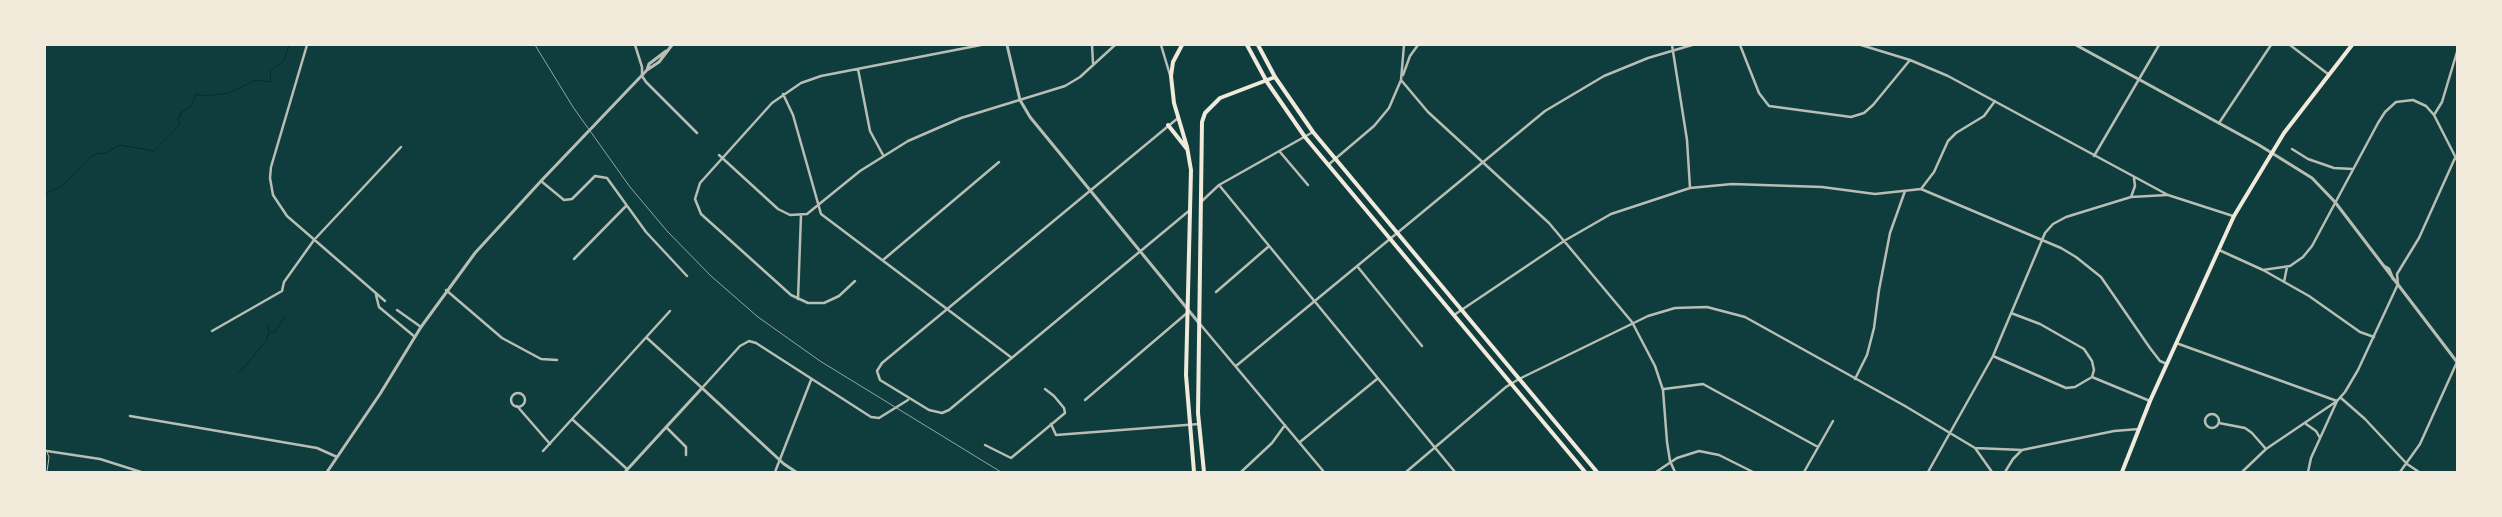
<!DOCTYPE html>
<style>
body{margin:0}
#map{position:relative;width:2502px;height:517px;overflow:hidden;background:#0f3d3e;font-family:"Alegreya Sans",sans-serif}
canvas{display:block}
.frame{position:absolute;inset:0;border:46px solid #f1e9da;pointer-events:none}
</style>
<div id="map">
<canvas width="2502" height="517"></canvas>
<div class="frame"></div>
</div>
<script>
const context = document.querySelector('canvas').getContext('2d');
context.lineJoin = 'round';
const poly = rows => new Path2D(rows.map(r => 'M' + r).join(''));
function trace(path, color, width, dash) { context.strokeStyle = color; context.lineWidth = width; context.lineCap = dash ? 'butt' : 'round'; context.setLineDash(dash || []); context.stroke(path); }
trace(poly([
 [45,194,62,186,88,159,96,154,105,153,120,145,154,151,175,130,180,123,177,119,181,117,180,113,191,107,196,94,204,96,229,93,256,80,271,82,270,71,284,61,289,45],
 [270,333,276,331,285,316],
 [238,374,266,341,269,333,268,324]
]), '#0a2a2b', 1);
trace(poly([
 [47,472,49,457,47,452]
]), '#b8beb3', 1);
trace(poly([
 [307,45,271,167,270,178,273,195,287,216,385,301],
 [635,45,642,67,642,76,646,82,697,133],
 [1092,45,1093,63],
 [1161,45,1170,75],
 [1404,45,1401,80,1428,112,1549,223,1632,322,1655,366,1663,390,1667,442,1670,461,1675,472],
 [1672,45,1687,140,1690,188],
 [1740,45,1759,93,1769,106,1851,117,1864,113,1873,105,1910,60],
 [1861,45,1910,60,1948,76,2168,195,2233,216],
 [2290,45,2328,74],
 [858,69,870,131,883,155],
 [1403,75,1410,56,1418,45],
 [783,94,793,115,821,214,1012,358],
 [2434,115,2442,102,2457,52],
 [1178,118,882,363,877,371,880,380,929,410,942,413,949,410,1190,210],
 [2219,123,2271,45],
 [2292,149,2308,159,2334,168,2353,169],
 [1280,152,1308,185],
 [719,155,778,209,790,215,807,214,860,171,908,141,961,118,1065,86,1080,77,1115,45],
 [2094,156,2159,45],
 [1328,165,1374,126,1389,108,1401,80],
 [541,181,564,200,572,199,595,176,607,178,646,232,687,276],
 [1219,185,1455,472],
 [1921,189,1934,172,1948,141,1956,133,1984,116,1995,101],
 [2131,197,2135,186,2134,178],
 [1202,201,1219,185,1313,132],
 [2219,250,2263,270,2309,296,2360,332,2374,337],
 [574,259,626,206],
 [883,260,999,162],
 [1357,266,1422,346],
 [2263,270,2290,266,2303,257,2312,246,2378,123,2385,112,2396,102,2413,100,2426,106,2434,115,2457,160],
 [855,281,839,296,824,303,808,303,791,295,701,214,695,199,700,183,772,103,801,83,821,76,981,45],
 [2284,282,2287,267],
 [446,290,502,338,541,359,557,360],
 [1216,292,1268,247],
 [376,295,379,307,415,337],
 [798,299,801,215],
 [397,310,421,327],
 [2011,313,2040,324,2084,349,2092,361,2094,370,2092,377],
 [1454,315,1564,241,1611,214,1690,188,1732,184,1822,187,1875,194,1921,189,2061,248,2076,257,2101,277,2150,348,2160,361,2167,364],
 [1200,324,1324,472],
 [212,331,282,291,284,282,314,240,401,147],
 [647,338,702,388,740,346,749,341,756,343,871,417,879,418,908,400],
 [2176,343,2337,401,2311,458,2308,472],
 [1993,356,2066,388,2075,387,2092,377],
 [1236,366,1545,111,1604,76,1648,58,1692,45],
 [2092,377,2150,401],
 [1855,379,1867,355,1874,328,1879,290,1890,233,1905,191],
 [1664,389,1703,384,1818,447],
 '511 400a7 7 0 1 1 14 0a7 7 0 1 1-14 0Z',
 [2341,398,2365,419,2407,464,2419,472],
 [1085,400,1187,313],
 [517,406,550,444],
 '2205 421a7 7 0 1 1 14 0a7 7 0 1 1-14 0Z',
 [130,416,317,448,337,457],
 [573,420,627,469],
 [2219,423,2245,428,2252,433,2266,449],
 [1051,424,1056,435,1199,424],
 [2306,424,2316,431,2320,438],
 [666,427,686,447,686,455],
 [1300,442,1377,379],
 [985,445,1011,458,1065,413,1064,408,1054,396,1045,389],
 [1975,448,2022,450,2114,431,2139,429],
 [47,451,100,459,141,472],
 [543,451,670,311],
 [775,472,811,380],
 [1241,472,1272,443,1285,425],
 [1406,472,1506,387,1519,379,1648,316,1675,308,1707,307,1745,317,1905,406,1975,448,1992,472],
 [1656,472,1677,458,1699,451,1719,455,1753,472],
 [1804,472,1833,421],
 [1928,472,1993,356,2045,233,2053,224,2066,217,2131,197,2167,195],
 [2005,472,2013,459,2022,450],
 [2242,472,2266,449,2337,401,2345,392,2358,370,2398,284,2397,274,2419,238,2455,158],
 [2400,472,2420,444,2457,362]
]), '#b8beb3', 2.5);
trace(poly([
 [1007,45,1020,100,1030,117,1199,323],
 [2076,45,2259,145,2312,178,2335,202,2457,362],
 [647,70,649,64,666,51],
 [2384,266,2389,269,2393,279],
 [327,472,380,394,421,327,475,253,541,181,647,70,659,62,672,45],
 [625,472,702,388,784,464,796,472]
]), '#b8beb3', 3);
trace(poly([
 [1182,45,1173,62,1171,76,1174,103,1187,147,1191,170,1186,375,1194,472],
 [1247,45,1267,82,1305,137,1585,472],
 [1258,45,1275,77,1313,132,1597,472],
 [1168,125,1187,149],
 [1204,472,1198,413,1202,122,1205,113,1220,98,1275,77]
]), '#f1e9da', 4);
trace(poly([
 [2122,472,2150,401,2234,216,2284,133,2352,45]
]), '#f1e9da', 4);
trace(poly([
 [535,45,573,107,630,187,667,231,711,276,758,317,820,361,1001,472]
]), '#97a49c', 1);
</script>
